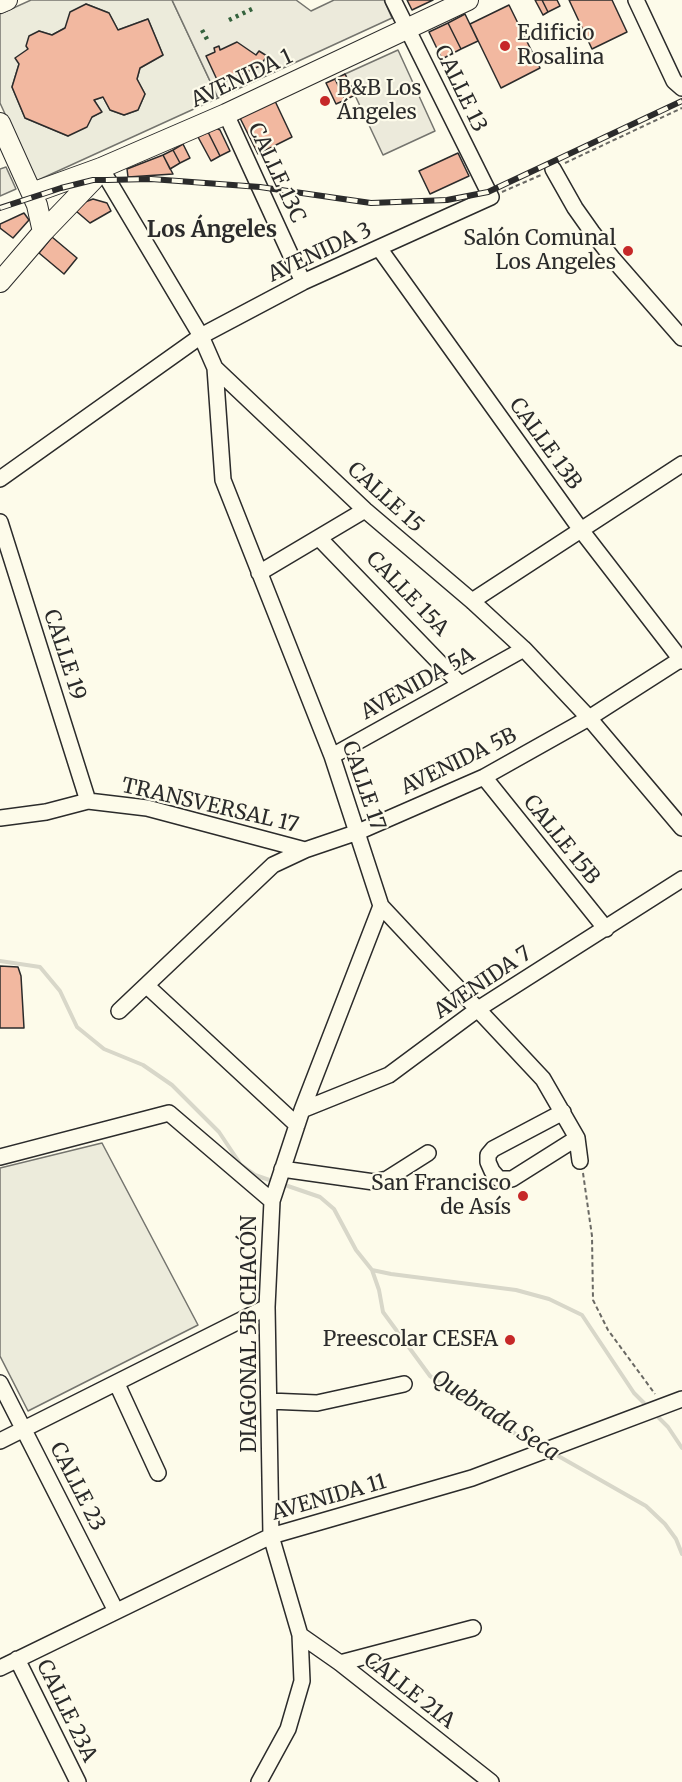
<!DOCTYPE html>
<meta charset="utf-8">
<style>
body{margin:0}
canvas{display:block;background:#fdfbea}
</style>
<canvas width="682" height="1782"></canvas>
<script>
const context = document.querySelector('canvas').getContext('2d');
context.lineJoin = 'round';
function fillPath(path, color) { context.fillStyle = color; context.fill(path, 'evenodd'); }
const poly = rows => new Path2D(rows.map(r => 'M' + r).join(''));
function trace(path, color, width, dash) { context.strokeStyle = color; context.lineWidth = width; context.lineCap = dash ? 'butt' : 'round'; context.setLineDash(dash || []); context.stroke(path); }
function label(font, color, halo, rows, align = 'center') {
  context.font = font + ' Merriweather,serif'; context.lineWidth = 4.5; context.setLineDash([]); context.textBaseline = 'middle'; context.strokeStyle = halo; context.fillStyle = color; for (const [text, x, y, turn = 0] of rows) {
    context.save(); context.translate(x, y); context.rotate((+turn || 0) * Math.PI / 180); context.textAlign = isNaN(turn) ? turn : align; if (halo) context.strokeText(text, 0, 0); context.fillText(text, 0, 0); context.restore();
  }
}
const green = poly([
 [31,0,172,0,218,98,36,181,0,103,0,14,31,0],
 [86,4,109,13,118,30,148,19,163,55,140,68,137,79,145,94,138,110,124,115,110,110,103,97,94,100,101,112,92,117,68,136,25,118,12,87,19,64,39,31,52,35,65,28,86,4],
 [102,1143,198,1325,28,1411,0,1356,0,1168,102,1143]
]);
fillPath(green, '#ecebdb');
trace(green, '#74746e', 1.5);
const parking = poly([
 [172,0,296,0,311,11,334,0,384,0,392,18,218,98,172,0],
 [398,50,435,131,383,155,345,74,398,50],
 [6,167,16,189,0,196,0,169,6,167]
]);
fillPath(parking, '#eceadb');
trace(parking, '#74746e', 1.5);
trace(poly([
 [0,961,40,967,60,991,77,1027,104,1049,143,1065,172,1085,219,1132,241,1165,255,1175,275,1182],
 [282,1184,320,1197,334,1209,356,1250,372,1270,379,1290,383,1312,430,1376,520,1437,541,1447],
 [372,1270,391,1274,516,1290,549,1299,582,1315,634,1393,649,1408],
 [654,1413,668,1427,682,1448],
 [553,1453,646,1506,665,1524,676,1539,682,1554]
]), '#d8d7c9', 4);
const building = poly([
 [407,0,433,0,412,10,407,0],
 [535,0,542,0,548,12,543,15,535,0],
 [542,0,557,0,560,6,548,12,542,0],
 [569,0,612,0,627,32,592,49,569,0],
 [86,4,109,13,118,30,148,19,163,55,140,68,137,79,145,94,138,110,124,115,110,110,103,97,94,100,102,112,92,117,87,127,68,136,25,118,12,87,19,64,15,58,28,49,26,46,29,36,39,31,52,35,65,28,70,12,86,4],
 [509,5,540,68,501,88,470,24,509,5],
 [465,14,478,41,461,49,448,23,465,14],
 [448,23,461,49,442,59,429,32,448,23],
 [237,42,256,55,259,51,267,56,260,66,219,84,206,56,215,52,214,48,219,46,220,50,237,42],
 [345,74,355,95,345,100,335,79,345,74],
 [335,79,345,100,336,104,326,83,335,79],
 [275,101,292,137,258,154,240,118,275,101],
 [216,128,220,130,230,151,220,156,208,132,216,128],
 [208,132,220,156,211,161,198,137,208,132],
 [183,144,190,158,180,163,173,150,183,144],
 [173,150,180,163,170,169,163,155,173,150],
 [458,153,469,176,430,194,419,171,458,153],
 [163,155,173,174,128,177,127,169,163,155],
 [93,199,107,203,111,211,90,223,76,211,85,202,93,199],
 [24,213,29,220,13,238,0,228,0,224,24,213],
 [52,237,77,258,64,274,39,253,52,237],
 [0,966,18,967,21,976,24,1028,0,1028,0,966]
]);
fillPath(building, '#f2b8a0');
trace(building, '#2b2b2b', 1.5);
const minor = poly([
 [636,0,674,81,682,88],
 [226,114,303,282],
 [101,168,201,336,215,368,365,510,472,601,524,649,589,718,682,828],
 [553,169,575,208,592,232,613,259,682,338],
 [379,248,581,530,682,661],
 [215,368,223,480,332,756,381,906,543,1079,577,1138,580,1161],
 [0,479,201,336,303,282,491,197,393,0],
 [0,522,88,801],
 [319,538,460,684],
 [259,573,365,510],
 [472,601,682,464],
 [332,756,524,649],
 [484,777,606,929],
 [0,818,46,812,88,801,147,808,305,850],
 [147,986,297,1125],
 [119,1011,273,865,305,850,358,832,484,777,589,718,681,659],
 [302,1110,389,1075,478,1009,682,879],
 [563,1112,493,1149,488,1155,488,1162,492,1171,499,1179,512,1179,577,1138],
 [0,1157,169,1113,272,1201],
 [282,1169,374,1182,387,1179,428,1153],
 [0,1383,116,1611],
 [117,1384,158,1473],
 [269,1401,317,1403,404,1384],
 [0,1441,267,1307],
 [300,1635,340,1663,491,1782],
 [17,1659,78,1782],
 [340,1663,473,1628],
 [0,1668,271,1536,472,1478,682,1399],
 [259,1782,288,1729,302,1681,300,1635,271,1536,267,1307,272,1201,302,1110,381,906]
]);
const major = poly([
 [0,3,7,0],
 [0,123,37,205,43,232],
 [32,193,101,168,226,114,468,0],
 [0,282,43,232,93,180,100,170]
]);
trace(minor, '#2b2b2b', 18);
trace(major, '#2b2b2b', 22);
trace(poly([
 [565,163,682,108],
 [502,192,541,175],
 [583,1173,592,1236,593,1300,608,1330,655,1394]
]), '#6a6964', 2, [4.5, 3]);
trace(minor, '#fdfbea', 15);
trace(major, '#fdfbea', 20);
const rail = poly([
 [0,208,61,188,93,180,107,180,151,179,260,187,371,203,447,200,488,192,682,101]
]);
trace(rail, '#2b2b2b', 6);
trace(rail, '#fdfbea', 4, [11]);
trace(poly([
 [229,20,254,8],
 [202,30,208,41]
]), '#34623c', 4.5, [3, 4.5]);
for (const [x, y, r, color] of [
 [505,46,6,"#c62828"],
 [325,101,6,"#c62828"],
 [628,251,6,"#c62828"],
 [523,1196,6,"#c62828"],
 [510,1340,6,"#c62828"]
]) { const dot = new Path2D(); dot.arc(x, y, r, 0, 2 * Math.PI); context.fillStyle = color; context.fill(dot); trace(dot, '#fdfbea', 2); }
label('21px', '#2b2b2b', '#fdfbea', [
 ["Edificio",517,34,"left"],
 ["Rosalina",517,58,"left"],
 ["B&B Los",337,89,"left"],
 ["Ángeles",337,113,"left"],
 ["Salón Comunal",616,239],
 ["Los Angeles",616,263],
 ["San Francisco",511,1184],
 ["de Asís",511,1208],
 ["Preescolar CESFA",498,1340]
], 'right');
label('21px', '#2b2b2b', '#fdfbea', [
 ["AVENIDA 1",242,79,-25],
 ["CALLE 13",460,89,64],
 ["CALLE 13C",276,173,65],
 ["AVENIDA 3",320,253,-25],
 ["CALLE 13B",545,444,54],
 ["CALLE 15",385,498,42],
 ["CALLE 15A",407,594,46],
 ["CALLE 19",64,655,72],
 ["AVENIDA 5A",418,684,-29],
 ["AVENIDA 5B",459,762,-26],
 ["CALLE 17",363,786,71],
 ["TRANSVERSAL 17",210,806,13],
 ["CALLE 15B",561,840,51],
 ["AVENIDA 7",483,983,-34],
 ["DIAGONAL 5B CHACÓN",250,1334,-90],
 ["CALLE 23",77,1487,63],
 ["AVENIDA 11",329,1498,-16],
 ["CALLE 21A",409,1691,38],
 ["CALLE 23A",66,1711,64]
]);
label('bold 22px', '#2b2b2b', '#fdfbea', [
 ["Los Ángeles",212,231]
]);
label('italic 22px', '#2b2b2b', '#fdfbea', [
 ["Quebrada Seca",495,1416,33]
]);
</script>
